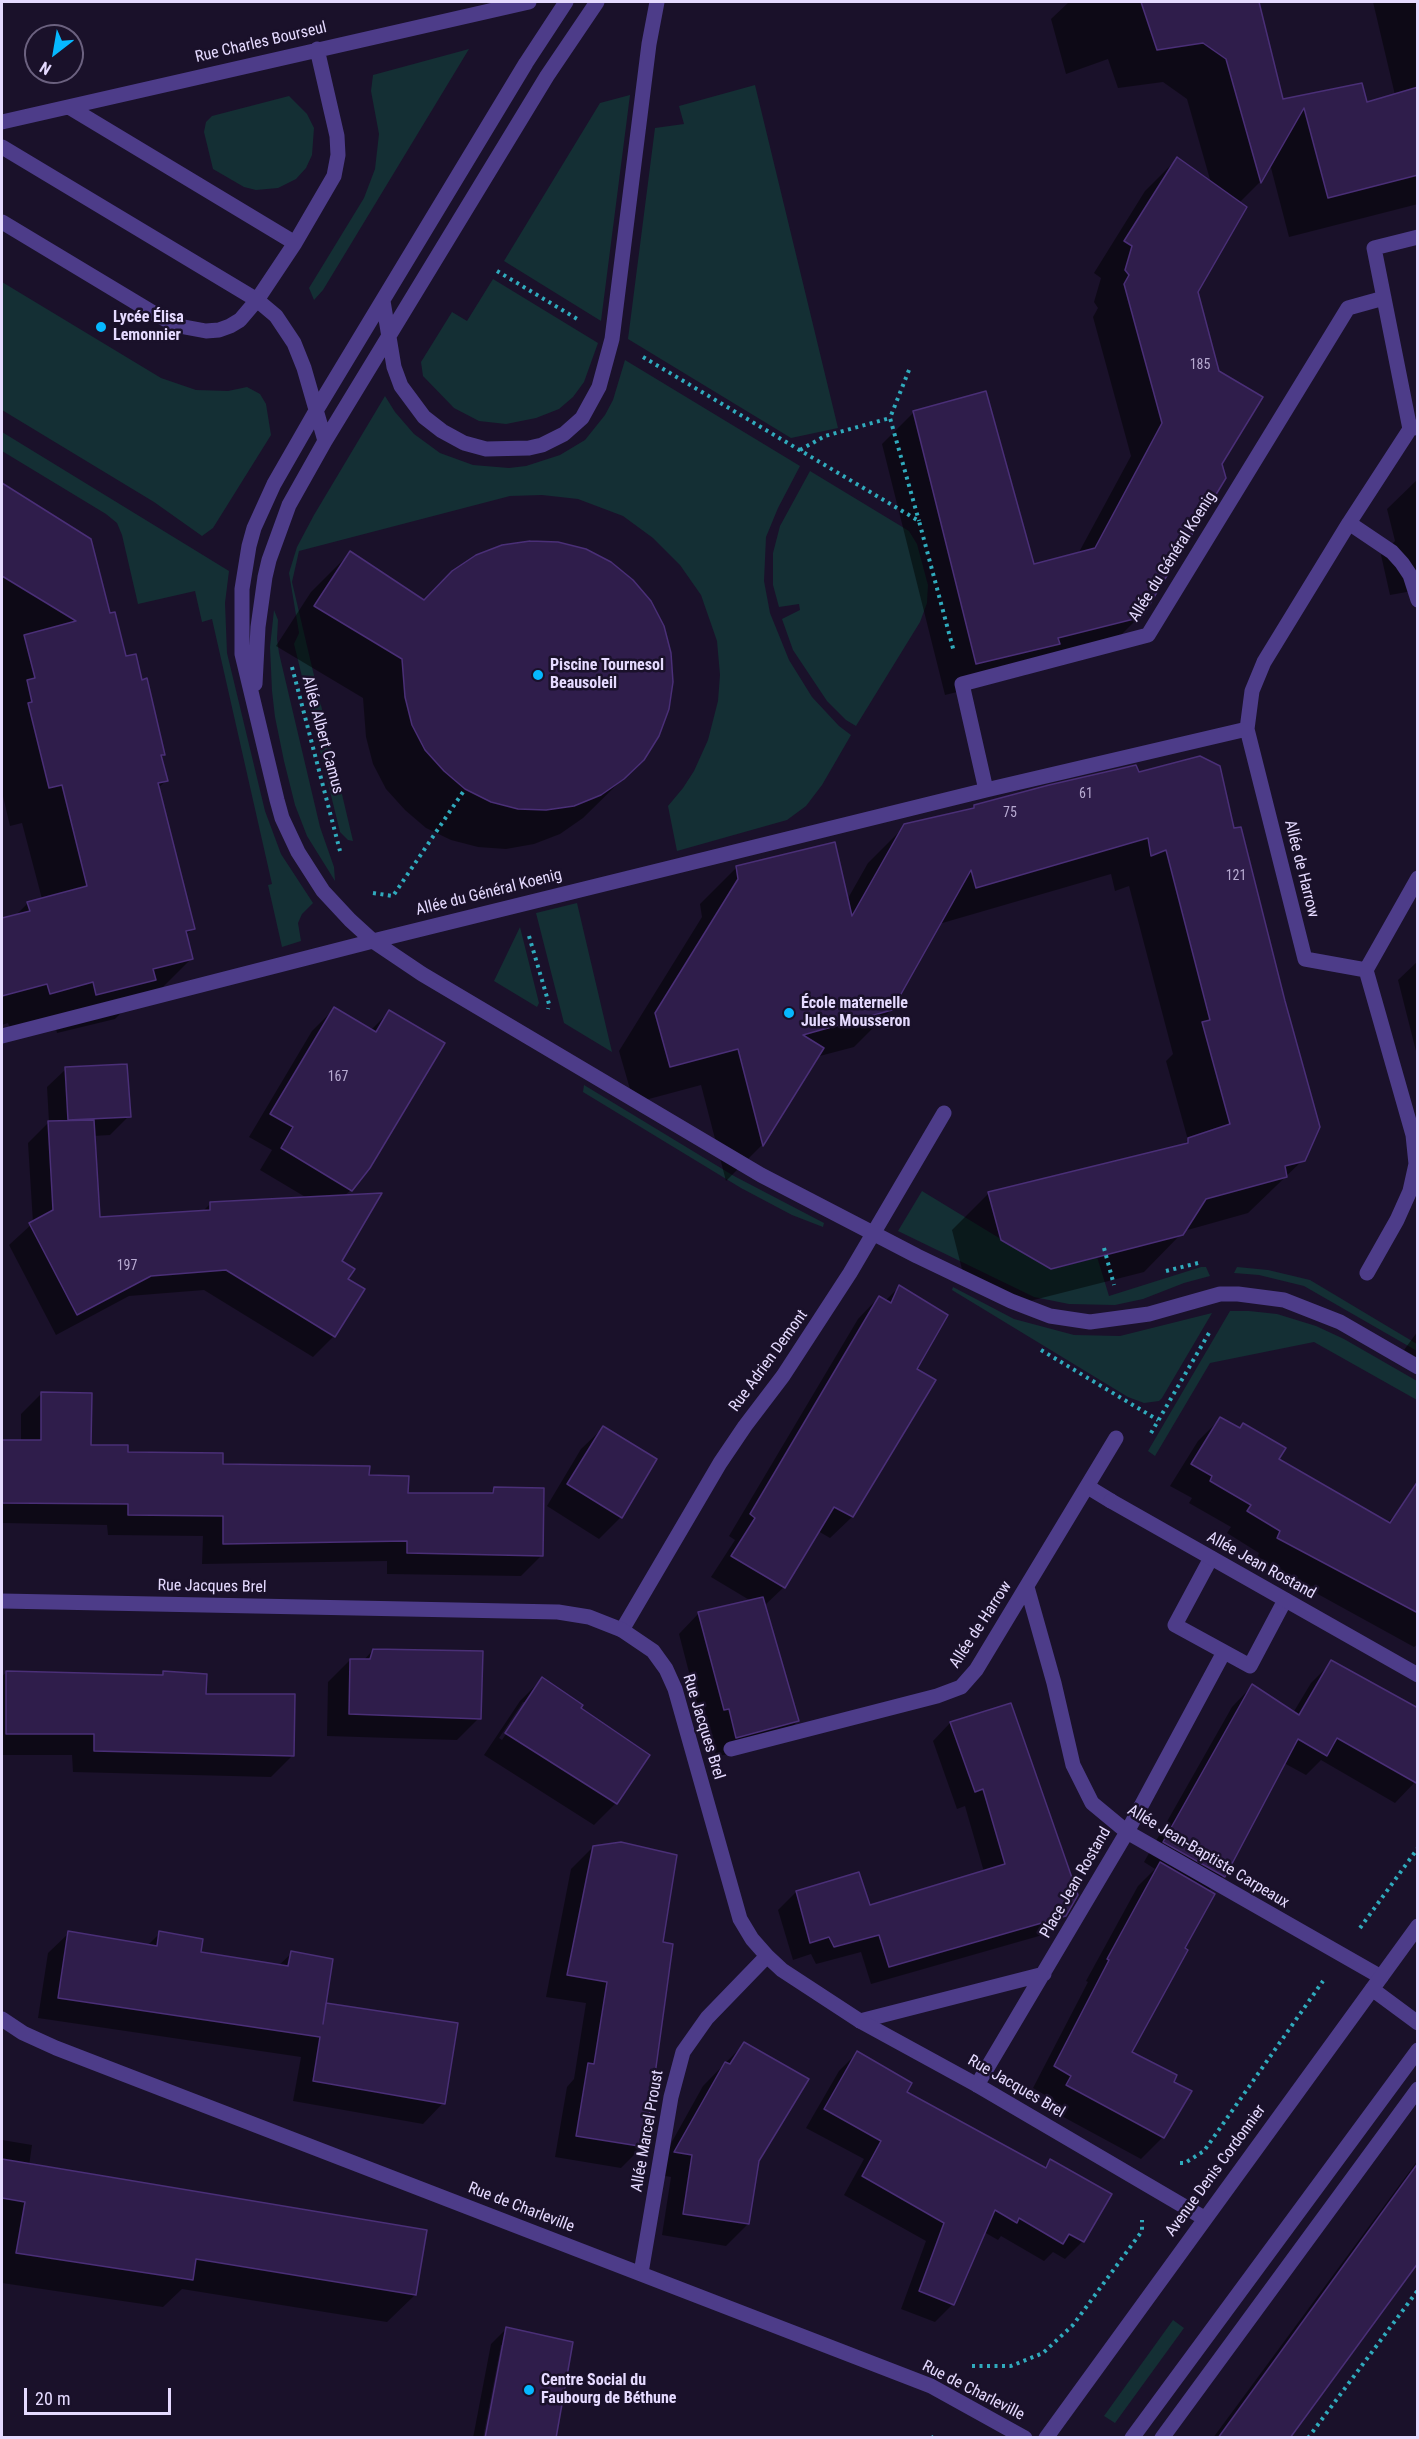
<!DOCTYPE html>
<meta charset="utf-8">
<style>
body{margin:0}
#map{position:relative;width:1419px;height:2439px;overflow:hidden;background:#1a112a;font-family:"Roboto Condensed",sans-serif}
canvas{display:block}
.frame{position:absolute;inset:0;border:3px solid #e5daff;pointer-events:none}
.north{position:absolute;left:24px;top:24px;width:60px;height:60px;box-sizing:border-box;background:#1a112a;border:2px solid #6b617f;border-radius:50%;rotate:211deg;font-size:16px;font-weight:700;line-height:24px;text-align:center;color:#e5daff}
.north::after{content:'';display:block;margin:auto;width:21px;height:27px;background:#06b8ff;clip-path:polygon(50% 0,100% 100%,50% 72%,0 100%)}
.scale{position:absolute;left:24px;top:2388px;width:147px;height:27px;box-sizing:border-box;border:3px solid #e5daff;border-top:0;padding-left:8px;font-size:18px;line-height:21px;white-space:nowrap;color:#e5daff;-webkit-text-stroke:4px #1a112a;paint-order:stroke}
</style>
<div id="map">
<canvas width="1419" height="2439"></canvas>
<div class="frame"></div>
<div class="north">N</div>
<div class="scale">20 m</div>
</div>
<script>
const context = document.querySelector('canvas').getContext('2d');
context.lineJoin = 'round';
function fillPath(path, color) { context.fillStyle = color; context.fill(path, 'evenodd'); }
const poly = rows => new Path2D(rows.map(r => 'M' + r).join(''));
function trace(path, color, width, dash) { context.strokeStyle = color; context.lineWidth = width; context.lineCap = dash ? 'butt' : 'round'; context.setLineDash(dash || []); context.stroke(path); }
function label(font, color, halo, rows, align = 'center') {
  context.font = font + ' "Roboto Condensed",sans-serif'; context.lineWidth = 5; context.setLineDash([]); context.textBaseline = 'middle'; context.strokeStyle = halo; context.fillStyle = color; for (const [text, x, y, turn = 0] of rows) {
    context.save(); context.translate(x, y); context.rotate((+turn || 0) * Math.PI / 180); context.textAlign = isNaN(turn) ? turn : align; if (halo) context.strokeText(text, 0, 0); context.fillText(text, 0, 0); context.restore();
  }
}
fillPath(poly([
 [469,49,323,290,314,300,309,288,364,198,375,169,379,134,371,91,373,75],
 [755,85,838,428,791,438,628,339,655,128,684,124,679,106],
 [630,95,601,321,504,261,600,103],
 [289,96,307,114,314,128,312,155,306,168,296,179,278,188,256,190,244,187,213,169,204,132,206,122,212,116],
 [493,279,598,343,584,382,573,397,559,409,536,418,506,424,479,421,454,408,423,376,421,362,452,312,467,321],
 [2,282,161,378,196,390,228,391,247,387,260,394,266,404,271,435,213,528,202,536,154,502,2,410],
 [625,360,800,466,778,508,766,537,764,581,770,613,789,660,812,697,839,726,851,735,822,785,806,806,787,820,677,851,668,806,683,788,694,771,708,740,718,701,720,675,717,641,701,595,680,565,653,538,623,516,578,499,542,495,510,496,299,551,292,582,353,841,348,840,340,832,294,644,299,633,289,573,297,547,314,515,385,396,395,412,414,434,440,453,473,465,509,468,526,466,560,455,585,440,605,415,613,400],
 [2,432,229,571,225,603,227,653,265,811,281,854,313,903,302,914,298,923,301,941,282,947,268,885,272,884,212,619,202,622,195,591,138,604,122,535,117,523,106,514,2,451],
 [810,471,909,531,917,544,928,585,927,603,920,622,856,726,846,720,827,701,793,650,782,619,800,610,799,604,779,607,773,585,773,553,780,526],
 [274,610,278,620,277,639,279,653,320,827,334,867,335,881,307,836,295,805,284,761,275,717,272,691,270,647],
 [577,903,612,1052,564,1023,536,913],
 [520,927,539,1003,537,1007,494,981],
 [584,1085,734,1176,824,1223,823,1227,792,1215,741,1188,583,1092],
 [922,1191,1037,1261,1050,1258,1052,1269,1092,1259,1090,1252,1095,1250,1109,1296,1201,1267,1206,1267,1210,1276,1184,1283,1143,1299,1115,1305,1069,1304,1034,1297,898,1231],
 [1237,1267,1268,1270,1310,1280,1417,1344,1417,1351,1304,1286,1259,1275,1234,1273],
 [953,1287,1014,1319,1074,1335,1120,1336,1212,1313,1162,1398,1159,1401,1144,1403,1128,1397,952,1290],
 [1230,1311,1249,1311,1277,1314,1316,1326,1344,1339,1417,1381,1417,1400,1314,1342,1210,1363,1155,1456,1148,1451],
 [1173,2320,1184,2328,1115,2423,1104,2416]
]), '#142f34');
fillPath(poly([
 [1069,2,1257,2,1282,100,1365,104,1395,95,1373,2,1418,2,1418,204,1289,237,1270,164,1260,182,1239,203,1196,291,1220,464,1140,616,1108,648,1035,667,1026,675,945,695,882,444,914,412,1033,566,1078,554,1131,456,1093,317,1098,308,1094,302,1101,278,1094,273,1145,191,1177,159,1211,183,1187,99,1163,82,1118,88,1108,59,1066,74,1051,19],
 [1418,479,1418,590,1390,595,1381,555,1395,541,1387,509],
 [2,485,90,539,109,615,164,754,160,757,166,781,158,788,193,928,185,936,191,959,152,998,131,1003,115,1019,57,1033,54,1021,11,1032,8,1023,2,1025,2,919,15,916,28,903,42,899,22,823,10,826,2,792],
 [350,553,643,759,583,818,560,834,534,844,506,849,478,847,451,840,426,828,405,810,386,789,373,764,366,737,363,698,276,646,311,592],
 [1135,767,1303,1160,1248,1213,1184,1231,1144,1272,1014,1305,964,1277,952,1230,988,1194,1182,1146,1188,1140,1166,1061,1173,1054,1129,886,1115,891,1111,874,939,924,891,1010,854,1047,816,1057,762,1145,726,1181,701,1085,634,1103,619,1051,702,917,700,904,737,867,847,900,868,863,905,826,970,810,975,806],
 [1418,961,1418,1059,1398,980],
 [334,1009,370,1031,389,1012,351,1190,344,1196,334,1336,313,1357,204,1290,129,1296,56,1335,9,1245,33,1223,28,1143,49,1122,47,1087,66,1069,129,1116,110,1135,93,1136,98,1218,202,1212,211,1203,307,1198,260,1170,272,1150,249,1137,312,1031],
 [899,1287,915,1370,896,1442,852,1517,830,1538,818,1531,784,1587,764,1606,798,1721,777,1741,716,1757,708,1728,704,1730,679,1634,699,1613,751,1601,711,1577,735,1540,729,1536,858,1319,879,1297,885,1301],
 [1418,1331,1418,1358,1404,1350],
 [42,1393,90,1446,222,1465,368,1476,407,1494,488,1495,495,1488,542,1555,521,1576,387,1574,387,1561,202,1564,203,1536,108,1535,107,1525,2,1523,2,1441,21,1442,21,1414],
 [1220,1419,1277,1460,1387,1523,1400,1510,1418,1520,1418,1644,1414,1647,1256,1560,1259,1553,1227,1533,1231,1527,1189,1503,1192,1498,1170,1486,1198,1441],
 [603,1428,621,1517,599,1539,547,1506,581,1449],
 [373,1650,479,1718,457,1740,327,1736,328,1682,350,1660,363,1661],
 [1332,1662,1415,1782,1395,1803,1321,1760,1306,1775,1284,1763,1223,1876,1208,1891,1183,1949,1130,2053,1171,2082,1190,2092,1163,2137,1141,2159,1045,2107,1050,2098,1033,2088,1088,1982,1086,1981,1138,1886,1155,1869,1144,1862,1232,1707,1252,1686,1293,1713,1311,1683],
 [7,1672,161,1676,164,1673,205,1696,293,1755,271,1777,73,1772,72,1755,2,1755,2,1676],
 [542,1679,616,1803,594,1825,484,1755,520,1701],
 [523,1702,527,1702,502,1740,499,1738],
 [950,1723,1065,1915,1046,1934,871,1984,861,1952,816,1964,811,1954,793,1960,778,1910,796,1892,869,1907,984,1872,965,1806,957,1809,933,1741],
 [593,1847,662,1943,643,2146,621,2168,555,2157,567,2087,574,2079,586,2003,546,1997,571,1869],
 [69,1933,147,1946,160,1933,199,1953,278,1966,292,1953,324,2007,443,2103,423,2124,293,2101,301,2057,38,2018,48,1953],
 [744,2044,757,2161,748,2224,726,2246,662,2235,671,2177,654,2174,703,2086],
 [857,2053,905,2093,1043,2168,1051,2161,1083,2241,1065,2259,1053,2252,1044,2261,1001,2236,998,2240,984,2232,953,2304,935,2322,901,2309,926,2241,844,2195,864,2159,806,2128,839,2071],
 [2,2140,32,2145,29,2166,415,2295,387,2322,182,2289,163,2307,2,2283],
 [1418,2160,1418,2260,1288,2438,1213,2438],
 [506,2329,504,2345,501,2345,483,2438,473,2438,491,2344]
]), '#0007');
const building = poly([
 [1141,2,1259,2,1283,99,1362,83,1367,102,1418,87,1418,175,1328,198,1304,108,1261,183,1226,59,1203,43,1157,50,1141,2],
 [1177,157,1247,207,1198,292,1219,371,1263,397,1222,464,1226,478,1142,617,1058,638,1060,644,976,664,913,411,986,391,1034,564,1095,548,1162,423,1124,284,1129,275,1125,270,1132,246,1124,241,1177,157],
 [2,483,91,539,110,613,115,612,126,656,136,654,142,680,147,678,165,755,161,755,168,781,158,783,195,929,186,931,193,959,153,969,156,980,96,995,93,982,50,994,47,984,2,996,2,918,30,911,27,902,87,886,62,785,49,788,28,703,32,702,27,680,35,678,24,635,76,621,2,576,2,483],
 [530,541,558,542,586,549,611,562,633,580,651,601,664,626,671,653,673,682,669,709,659,736,644,760,624,779,601,795,574,806,546,810,518,809,491,802,465,789,444,771,425,750,412,725,405,697,402,659,314,606,350,551,424,600,452,571,476,555,502,545,530,541],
 [1200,756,1220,766,1234,828,1241,827,1285,1001,1320,1127,1305,1161,1285,1166,1287,1177,1206,1199,1183,1235,1051,1269,1001,1240,988,1192,1188,1143,1188,1138,1230,1124,1202,1022,1210,1020,1166,850,1151,856,1148,838,976,888,971,870,892,1010,803,1035,824,1048,763,1146,738,1049,670,1067,655,1013,738,879,736,866,835,842,852,916,904,824,974,808,974,805,1049,785,1136,765,1139,772,1200,756],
 [334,1007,376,1032,389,1010,445,1043,370,1168,352,1191,281,1148,293,1127,270,1114,334,1007],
 [127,1064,131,1117,68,1120,65,1067,127,1064],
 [94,1120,100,1217,210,1210,210,1202,382,1193,342,1261,355,1269,348,1279,365,1289,335,1337,226,1270,151,1276,77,1315,29,1223,53,1210,48,1121,94,1120],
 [899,1285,948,1315,917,1369,936,1380,853,1517,834,1507,785,1588,731,1556,755,1518,750,1514,879,1296,891,1303,899,1285],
 [41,1392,92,1393,91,1445,128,1445,128,1452,223,1453,223,1464,370,1466,369,1475,409,1476,408,1493,493,1493,494,1487,544,1488,543,1556,407,1553,407,1541,223,1544,223,1516,128,1515,128,1504,2,1503,2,1440,41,1440,41,1392],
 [1220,1417,1240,1428,1243,1423,1286,1448,1279,1459,1390,1523,1418,1481,1418,1613,1277,1538,1280,1531,1247,1511,1251,1505,1210,1481,1212,1476,1191,1464,1220,1417],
 [603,1426,657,1459,622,1518,567,1484,603,1426],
 [763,1597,799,1721,736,1738,729,1709,724,1710,698,1612,763,1597],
 [373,1649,483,1651,481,1719,349,1714,350,1659,370,1659,373,1649],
 [1331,1660,1418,1708,1418,1784,1337,1738,1327,1756,1298,1739,1225,1877,1163,1842,1252,1684,1299,1715,1331,1660],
 [6,1671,163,1675,163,1671,207,1674,206,1694,295,1694,294,1756,94,1751,94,1734,6,1734,6,1671],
 [542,1677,583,1705,581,1708,650,1755,617,1804,505,1733,542,1677],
 [1011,1703,1078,1895,1066,1916,889,1967,879,1935,834,1947,829,1937,810,1943,796,1891,859,1872,870,1905,1005,1864,983,1789,975,1792,950,1722,1011,1703],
 [621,1842,677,1855,663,1942,673,1944,645,2147,576,2136,588,2063,594,2064,607,1982,567,1975,593,1846,621,1842],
 [1160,1862,1215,1894,1185,1948,1188,1950,1132,2052,1177,2075,1174,2082,1192,2091,1164,2138,1066,2085,1071,2076,1054,2066,1109,1960,1107,1959,1160,1862],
 [68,1931,157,1946,159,1931,203,1939,201,1952,288,1966,291,1951,333,1959,323,2024,326,2003,458,2023,445,2104,313,2081,320,2037,58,1998,68,1931],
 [744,2042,809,2079,759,2161,749,2224,683,2214,692,2155,674,2152,725,2062,730,2064,744,2042],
 [857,2051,912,2083,907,2092,1046,2168,1050,2159,1112,2194,1084,2242,1069,2234,1063,2244,1019,2218,1017,2223,995,2210,954,2305,919,2291,944,2223,862,2176,881,2141,824,2109,857,2051],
 [2,2159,427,2230,416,2295,196,2259,193,2280,16,2253,25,2202,2,2198,2,2159],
 [1418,2163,1418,2263,1290,2438,1218,2438,1418,2163],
 [506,2327,573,2342,556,2438,485,2438,506,2327]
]);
fillPath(building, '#2f1d4b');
trace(building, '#4a2f77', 1.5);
trace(poly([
 [497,271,579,320],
 [643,357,919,521,954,652],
 [909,370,890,418,919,521],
 [800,450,825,436,890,418],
 [292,667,340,851],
 [373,893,393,896,465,789],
 [529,936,549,1004,548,1009],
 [1104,1248,1114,1285],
 [1166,1271,1202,1262],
 [1041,1350,1158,1420],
 [1151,1433,1209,1333],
 [1360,1928,1418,1848],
 [1180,2163,1185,2163,1204,2151,1323,1981],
 [972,2366,1011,2366,1043,2353,1073,2325,1142,2231,1142,2220],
 [931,2436,932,2438],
 [1308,2438,1418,2290]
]), '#30abbd', 4, [3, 4.5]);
trace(poly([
 [566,2,526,63,317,409,274,484,254,528,249,546,242,589,242,654,277,800,282,818,298,852,323,891,350,920,373,941,422,974,761,1175,917,1256,1011,1301,1050,1316,1090,1322,1149,1314,1220,1294,1238,1294,1284,1300,1340,1322,1418,1367],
 [69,107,295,243],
 [2,122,529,2],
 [2,147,257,300,276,316,294,343,304,368,325,441],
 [2,222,155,314,179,326,206,331,219,330,230,326,240,320,257,300,295,243,334,176,338,155,337,136,317,49],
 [383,301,394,367,401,386,424,417,442,431,464,443,486,449,529,448,542,445,564,434,582,418,599,387,612,339,649,44,657,2],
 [1410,429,1374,248,1418,237],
 [1349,523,1392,552,1402,563,1410,575,1418,600],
 [255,684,258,627,265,577,269,560,289,505,325,441,547,76,597,2],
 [1247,729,1305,959,1366,970,1413,1135,1416,1164,1410,1191,1397,1220,1367,1273],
 [986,790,962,684,1148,635,1348,308,1384,298],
 [1366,970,1418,878],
 [2,1036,373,941,986,790,1247,729,1252,691,1264,662,1349,523,1410,429,1418,427],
 [1088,1487,1111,1501],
 [1211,1558,1175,1625,1250,1666,1285,1600],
 [1027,1587,1054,1683,1073,1765,1092,1803,1127,1832,1381,1977],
 [622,1630,720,1463,745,1426,783,1376,850,1273,944,1113],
 [731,1749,937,1696,961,1687,976,1670,1116,1438],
 [860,2021,1044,1974],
 [977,2085,1127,1832,1224,1652],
 [1132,2438,1418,2050],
 [1162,2438,1418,2089]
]), '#4d3c89', 15);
trace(poly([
 [1111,1501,1418,1675],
 [2,1601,558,1612,589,1617,622,1630,653,1651,666,1669,675,1689,740,1919,752,1939,767,1956,782,1970,860,2021,977,2085,1204,2218],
 [1372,1989,1418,2023],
 [2,2019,23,2033,56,2048,931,2386,1025,2438],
 [641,2273,671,2097,683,2052,707,2018,767,1956],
 [1046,2438,1418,1926]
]), '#4d3c89', 15);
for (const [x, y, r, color] of [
 [101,327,6,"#06b8ff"],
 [538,675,6,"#06b8ff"],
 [789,1013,6,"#06b8ff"],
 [529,2390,6,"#06b8ff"]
]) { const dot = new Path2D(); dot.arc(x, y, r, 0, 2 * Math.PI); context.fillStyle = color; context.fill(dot); trace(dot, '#1a112a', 2); }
label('14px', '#b8abd2', null, [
 ["185",1200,365],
 ["61",1086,794],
 ["75",1010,813],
 ["121",1236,876],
 ["167",338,1077],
 ["197",127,1266]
]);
label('16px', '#e5daff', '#1a112a', [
 ["Rue Charles Bourseul",261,43,-13],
 ["Allée du Général Koenig",1173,557,-58],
 ["Allée Albert Camus",322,735,75],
 ["Allée de Harrow",1301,869,76],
 ["Allée du Général Koenig",489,893,-14],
 ["Rue Adrien Demont",769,1361,-54],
 ["Allée Jean Rostand",1261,1566,29],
 ["Rue Jacques Brel",212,1587,1],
 ["Allée de Harrow",981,1625,-57],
 ["Rue Jacques Brel",703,1727,73],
 ["Allée Jean-Baptiste Carpeaux",1208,1857,31],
 ["Place Jean Rostand",1076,1883,-60],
 ["Rue Jacques Brel",1016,2087,30],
 ["Allée Marcel Proust",648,2131,-80],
 ["Avenue Denis Cordonnier",1216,2171,-54],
 ["Rue de Charleville",521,2208,21],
 ["Rue de Charleville",973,2391,27]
]);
label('bold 16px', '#e5daff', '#1a112a', [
 ["Lycée Élisa",113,318],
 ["Lemonnier",113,336],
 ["Piscine Tournesol",550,666],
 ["Beausoleil",550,684],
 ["École maternelle",801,1004],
 ["Jules Mousseron",801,1022],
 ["Centre Social du",541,2381],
 ["Faubourg de Béthune",541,2399]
], 'left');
</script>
